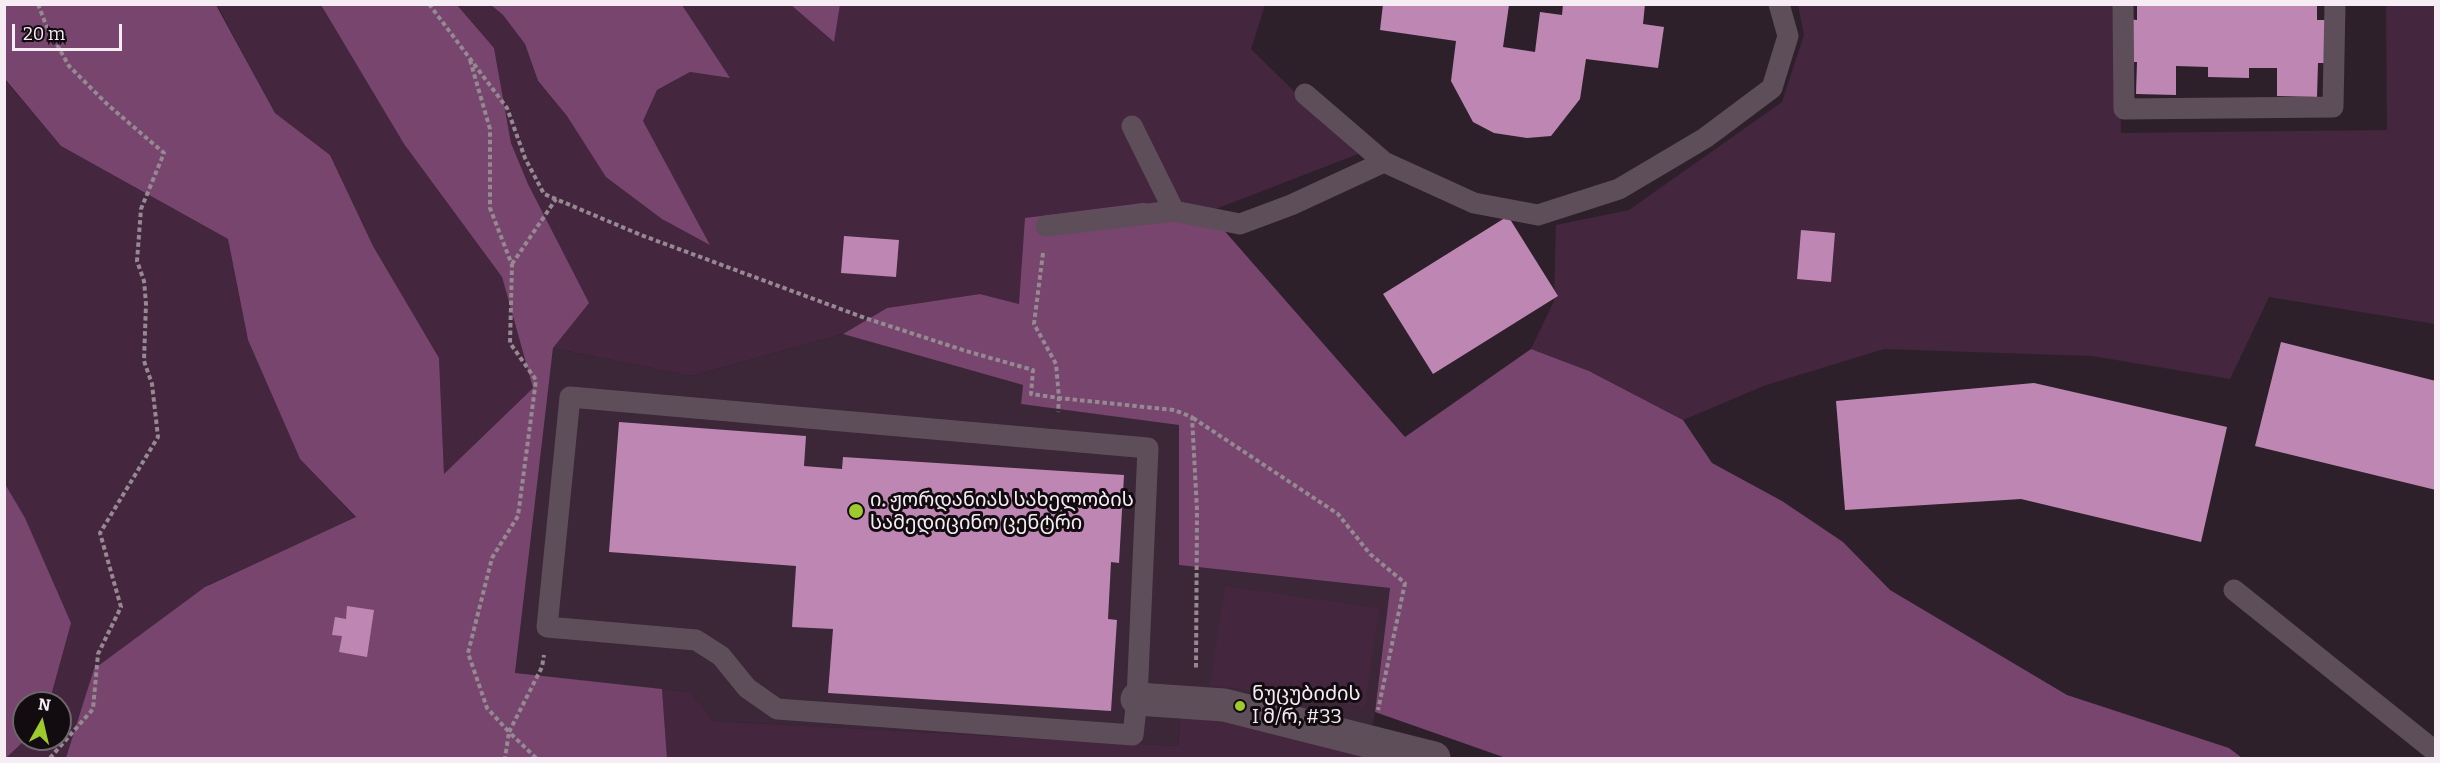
<!DOCTYPE html>
<meta charset="utf-8">
<style>
body{margin:0}
#map{position:relative;width:2440px;height:763px;overflow:hidden;background:#2e202b;font-family:Bitter,serif}
canvas{display:block}
.frame{position:absolute;inset:0;border:6px solid #f6ecf3;pointer-events:none}
.north{position:absolute;left:12px;top:691px;width:60px;height:60px;box-sizing:border-box;background:#120c11;border:2px solid #6d666b;border-radius:50%;rotate:8deg;font-size:16px;font-weight:700;line-height:24px;text-align:center;color:#f6ecf3}
.north::after{content:'';display:block;margin:auto;width:21px;height:27px;background:#9fca2d;clip-path:polygon(50% 0,100% 100%,50% 72%,0 100%)}
.scale{position:absolute;left:12px;top:24px;width:110px;height:27px;box-sizing:border-box;border:3px solid #f6ecf3;border-top:0;padding-left:8px;font-size:18px;line-height:21px;white-space:nowrap;color:#f6ecf3;-webkit-text-stroke:4px #120c11;paint-order:stroke}
</style>
<div id="map">
<canvas width="2440" height="763"></canvas>
<div class="frame"></div>
<div class="north">N</div>
<div class="scale">20 m</div>
</div>
<script>
const context = document.querySelector('canvas').getContext('2d');
context.lineJoin = 'round';
function fillPath(path, color) { context.fillStyle = color; context.fill(path, 'evenodd'); }
const poly = rows => new Path2D(rows.map(r => 'M' + r).join(''));
function trace(path, color, width, dash) { context.strokeStyle = color; context.lineWidth = width; context.lineCap = dash ? 'butt' : 'round'; context.setLineDash(dash || []); context.stroke(path); }
function label(font, color, halo, rows, align = 'center') {
  context.font = font + ' Bitter,"Noto Sans Georgian",serif'; context.lineWidth = 6; context.setLineDash([]); context.textBaseline = 'middle'; context.strokeStyle = halo; context.fillStyle = color; for (const [text, x, y, turn = 0] of rows) {
    context.save(); context.translate(x, y); context.rotate((+turn || 0) * Math.PI / 180); context.textAlign = isNaN(turn) ? turn : align; if (halo) context.strokeText(text, 0, 0); context.fillText(text, 0, 0); context.restore();
  }
}
fillPath(poly([
 [843,334,1023,385,1021,404,1179,424,1179,565,1390,588,1375,712,1367,751,1181,713,1178,746,712,721,690,692,515,674,553,348,691,376]
]), '#3b2737');
fillPath(poly([
 [217,5,321,5,404,144,502,277,533,388,444,475,439,358,373,246,330,155,275,113],
 [457,5,491,5,503,15,525,44,538,82,567,116,709,244,643,121,657,90,690,72,729,78,682,5,791,5,834,41,840,5,1265,5,1251,49,1358,154,1208,212,1019,304,980,294,887,308,843,334,691,376,553,348,588,303,528,184,511,143,494,48],
 [1798,5,2119,5,2121,133,2387,130,2386,5,2435,5,2435,324,2269,297,2230,379,2092,356,1884,349,1766,385,1683,420,1589,371,1531,349,1554,301,1556,225,1629,210,1782,102,1804,35],
 [4,79,61,146,228,239,248,340,300,459,356,518,208,585,389,758,5,758],
 [24,703,60,703,60,739,24,739],
 [1225,586,1379,608,1365,707,1210,685],
 [662,689,690,692,713,721,1178,746,1181,712,1390,758,667,758]
]), '#44263e');
fillPath(poly([
 [4,5,216,5,275,113,330,155,373,246,439,358,444,474,533,388,502,277,404,144,321,5,457,5,494,48,511,143,528,184,589,303,553,348,515,673,662,689,667,758,66,758,94,669,205,587,356,517,300,459,248,340,228,239,61,146,5,79],
 [491,5,682,5,730,78,690,72,657,90,643,121,710,245,662,219,606,177,567,116,538,81,525,44,503,15],
 [791,5,840,5,834,42],
 [1143,203,1208,212,1405,437,1531,349,1589,371,1683,420,1712,463,1782,501,1843,542,1890,590,2067,695,2229,748,2242,758,1506,758,1375,712,1390,588,1179,565,1179,425,1021,404,1023,385,843,334,887,308,980,294,1019,304,1025,218],
 [5,484,25,518,71,623,49,703,24,703,24,739,26,739,6,758]
]), '#77456d');
fillPath(poly([
 [1383,4,1509,5,1503,47,1535,52,1540,12,1562,15,1563,4,1645,4,1643,24,1664,27,1658,68,1586,59,1580,99,1551,136,1527,138,1494,133,1473,122,1451,81,1456,41,1380,30],
 [2137,4,2317,4,2317,20,2326,20,2325,63,2318,63,2317,97,2277,96,2277,68,2249,68,2249,78,2208,77,2208,67,2176,66,2176,95,2136,94,2137,62,2126,62,2127,19,2137,20],
 [1508,216,1558,296,1433,374,1383,294],
 [1801,230,1835,233,1831,282,1797,279],
 [844,236,899,240,896,277,841,273],
 [2281,342,2436,381,2436,490,2255,446],
 [2034,383,2227,427,2201,542,2021,499,1845,510,1836,401],
 [619,422,806,436,804,466,842,469,843,457,1124,475,1119,563,1111,562,1108,619,1117,620,1111,711,828,693,833,629,792,627,796,566,609,552],
 [347,606,374,610,367,657,339,652,342,636,332,635,335,617,346,619]
]), '#be87b3');
trace(poly([
 [38,4,46,25,69,66,108,105,164,153,141,209,137,261,144,281,146,304,144,361,152,384,158,437,100,533,121,607,98,654,93,709,50,758],
 [429,4,507,108,525,158,544,194,641,235,865,318,966,351,1033,370,1031,394,1059,398,1058,412],
 [470,60,490,129,490,208,512,265,510,343,536,380,518,516,492,558,468,653,487,708,509,732,505,758],
 [1043,253,1034,324,1056,364,1059,398,1174,410,1192,417,1197,510,1196,669],
 [512,264,556,199],
 [1193,418,1338,514,1370,554,1405,583,1378,710],
 [536,758,509,732,542,667,544,655]
]), '#958992', 4, [4.5, 3]);
trace(poly([
 [2123,4,2124,109,2333,107,2335,4],
 [1305,94,1384,162,1474,203,1538,215,1619,189,1705,138,1772,88,1788,36,1779,4],
 [1132,126,1174,211],
 [1046,226,1174,211,1240,224,1291,205,1384,162],
 [570,397,1148,448,1137,699,1133,735,777,709,747,688,721,656,696,640,547,627,570,397],
 [2234,590,2436,752]
]), '#5e4e5a', 21);
trace(poly([
 [1137,699,1224,705,1434,758]
]), '#5e4e5a', 33);
for (const [x, y, r, color] of [
 [856,511,8,"#9fca2d"],
 [1240,706,6,"#9fca2d"]
]) { const dot = new Path2D(); dot.arc(x, y, r, 0, 2 * Math.PI); context.fillStyle = color; context.fill(dot); trace(dot, '#120c11', 2); }
label('20px', '#f6ecf3', '#120c11', [
 ["ი. ჟორდანიას სახელობის",870,500],
 ["სამედიცინო ცენტრი",870,523],
 ["ნუცუბიძის",1252,694],
 ["I მ/რ, #33",1252,717]
], 'left');
</script>
